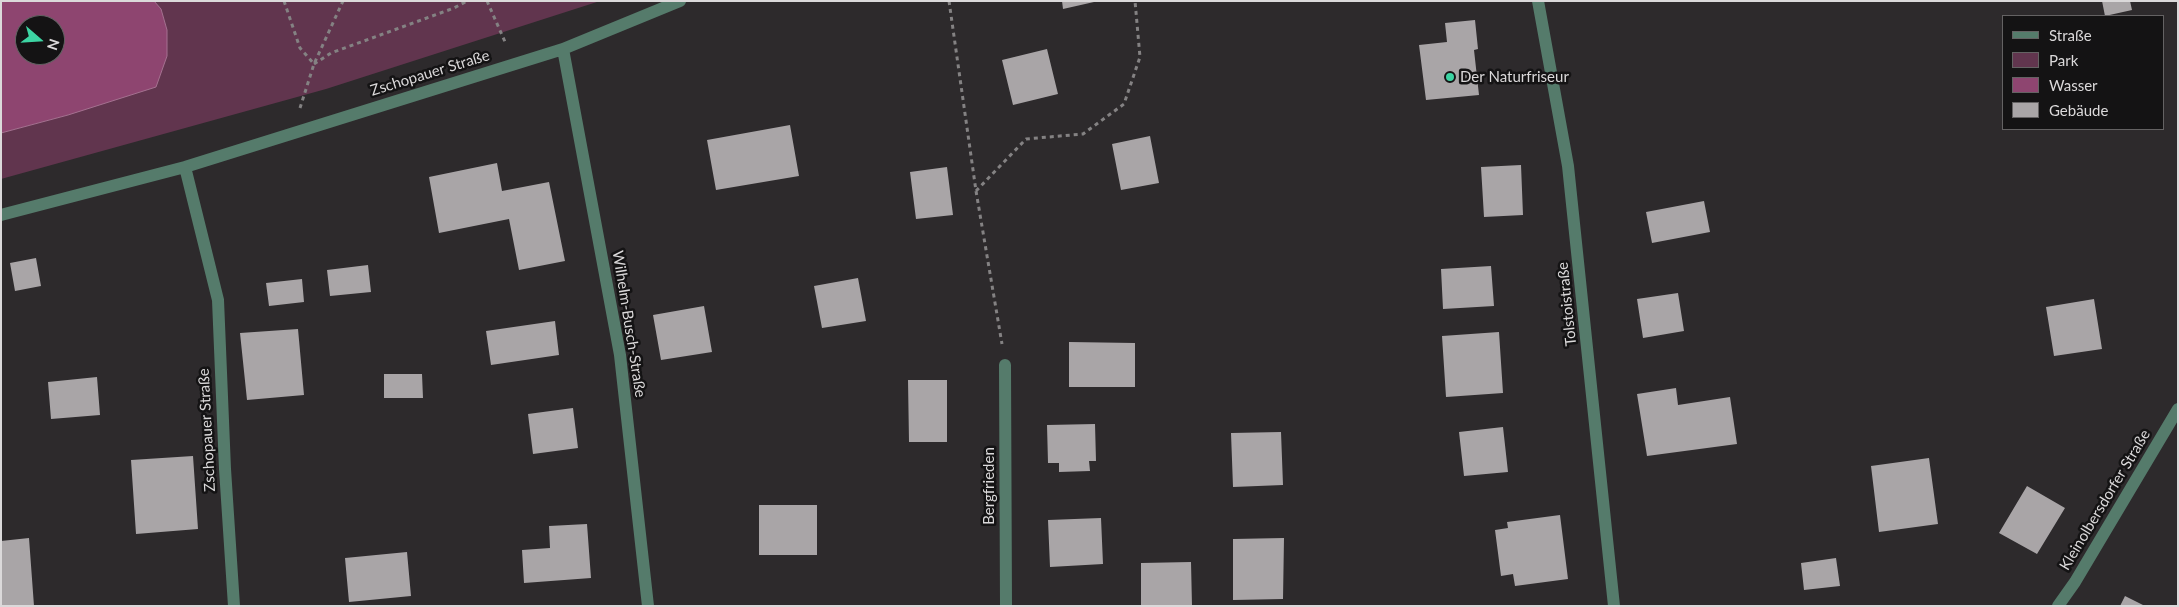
<!DOCTYPE html>
<meta charset="utf-8">
<style>
body{margin:0}
#map{position:relative;width:2179px;height:607px;overflow:hidden;background:#2d2a2c;font-family:Lato,sans-serif}
canvas{display:block}
.frame{position:absolute;inset:0;border:2px solid #dbd9da;pointer-events:none}
.legend{position:absolute;left:2002px;top:15px;width:162px;height:115px;box-sizing:border-box;background:#141314;border:1px solid #646263;margin:0;padding:6px 9px;list-style:none;font-size:15px;color:#dbd9da}
.legend li{display:flex;align-items:center;gap:10px;height:25px}
.legend b{width:25px;border:1px solid #646263}
.north{position:absolute;left:15px;top:15px;width:50px;height:50px;box-sizing:border-box;background:#141314;border:1px solid #646263;border-radius:50%;rotate:109deg;font-size:14px;font-weight:700;line-height:20px;text-align:center;color:#dbd9da}
.north::after{content:'';display:block;margin:auto;width:18px;height:22px;background:#3dd4a3;clip-path:polygon(50% 0,100% 100%,50% 72%,0 100%)}
</style>
<div id="map">
<canvas width="2179" height="607"></canvas>
<div class="frame"></div>
<ul class="legend">
<li><b style="height:6px;background:#557b6b"></b>Straße</li>
<li><b style="height:14px;background:#61354e"></b>Park</li>
<li><b style="height:14px;background:#8e4570"></b>Wasser</li>
<li><b style="height:14px;background:#a9a5a7"></b>Gebäude</li>
</ul>
<div class="north">N</div>
</div>
<script>
const context = document.querySelector('canvas').getContext('2d');
context.lineJoin = 'round';
function fillPath(path, color) { context.fillStyle = color; context.fill(path, 'evenodd'); }
const poly = rows => new Path2D(rows.map(r => 'M' + r).join(''));
function trace(path, color, width, dash) { context.strokeStyle = color; context.lineWidth = width; context.lineCap = dash ? 'butt' : 'round'; context.setLineDash(dash || []); context.stroke(path); }
function label(font, color, halo, rows, align = 'center') {
  context.font = font + ' Lato,sans-serif'; context.lineWidth = 5; context.setLineDash([]); context.textBaseline = 'middle'; context.strokeStyle = halo; context.fillStyle = color; for (const [text, x, y, turn = 0] of rows) {
    context.save(); context.translate(x, y); context.rotate((+turn || 0) * Math.PI / 180); context.textAlign = isNaN(turn) ? turn : align; if (halo) context.strokeText(text, 0, 0); context.fillText(text, 0, 0); context.restore();
  }
}
fillPath(poly([
 [154,1,600,1,326,89,1,179,1,133,68,115,167,56,167,30,161,9]
]), '#61354e');
const water = poly([
 [1,1,154,1,161,9,167,30,167,56,156,87,68,115,1,133,1,1],
 [25,25,55,25,55,55,25,55,25,25]
]);
fillPath(water, '#8e4570');
trace(water, '#a57190', 1);
fillPath(poly([
 [1062,1,1094,1,1094,2,1063,9],
 [2102,1,2130,1,2132,10,2105,16],
 [1475,20,1478,49,1474,50,1479,95,1426,100,1419,45,1447,42,1445,23],
 [1047,49,1058,94,1013,105,1002,60],
 [790,125,799,176,716,190,707,140],
 [1150,136,1159,183,1121,190,1112,144],
 [497,163,502,191,549,182,565,261,519,270,509,219,439,233,429,177],
 [1521,165,1523,215,1484,217,1481,167],
 [947,167,953,215,916,219,910,172],
 [1704,201,1710,232,1652,243,1646,212],
 [36,258,41,286,15,291,10,263],
 [368,265,371,292,330,296,327,270],
 [1491,266,1494,306,1443,309,1441,269],
 [858,278,866,321,822,328,814,286],
 [302,279,304,302,269,306,266,283],
 [1678,293,1684,331,1643,338,1637,299],
 [2094,299,2102,349,2054,356,2046,307],
 [704,306,712,352,661,360,653,315],
 [555,321,559,355,491,365,486,331],
 [298,329,304,395,247,400,240,333],
 [1499,332,1503,393,1446,397,1442,336],
 [1069,342,1135,343,1135,387,1069,387],
 [384,374,422,374,423,398,384,398],
 [97,377,100,415,51,419,48,382],
 [908,380,947,380,947,442,909,442],
 [1676,388,1678,405,1730,397,1737,444,1647,456,1637,394],
 [573,408,578,448,533,454,528,414],
 [1095,424,1096,461,1089,461,1090,471,1059,472,1059,463,1048,463,1047,425],
 [1503,427,1508,472,1464,476,1459,432],
 [1281,432,1283,485,1233,487,1231,433],
 [193,456,198,529,136,534,131,460],
 [1929,458,1938,524,1879,532,1871,466],
 [2027,486,2065,508,2037,554,1999,533],
 [759,505,817,505,817,555,759,555],
 [1560,515,1568,579,1515,586,1513,574,1501,576,1495,530,1508,528,1507,522],
 [1101,518,1103,564,1050,567,1048,520],
 [587,524,591,578,524,583,522,550,550,548,549,526],
 [29,538,34,606,1,606,1,541],
 [1284,538,1283,599,1233,600,1233,539],
 [407,552,411,596,349,602,345,558],
 [1836,558,1840,586,1804,590,1801,563],
 [1191,562,1192,606,1141,606,1141,563],
 [2125,596,2145,606,2120,606]
]), '#a9a5a7');
trace(poly([
 [284,1,300,48,314,64],
 [487,1,506,44],
 [949,1,976,191,1002,344],
 [314,64,331,53,454,8,467,1],
 [300,108,314,64,343,1],
 [976,191,1026,139,1083,134,1124,104,1140,57,1135,1]
]), '#848283', 3, [4, 4]);
trace(poly([
 [1538,1,1568,166,1614,606],
 [563,49,620,355,648,606],
 [185,167,218,300,225,469,234,606],
 [1,215,185,167,563,49,680,1],
 [1005,365,1006,606],
 [2058,606,2075,582,2178,409]
]), '#557b6b', 12);
for (const [x, y, r, color] of [
 [1450,77,5,"#3dd4a3"]
]) { const dot = new Path2D(); dot.arc(x, y, r, 0, 2 * Math.PI); context.fillStyle = color; context.fill(dot); trace(dot, '#141314', 2); }
label('15px', '#dbd9da', '#141314', [
 ["Zschopauer Straße",430,73,-17],
 ["Tolstoistraße",1567,304,-96],
 ["Wilhelm-Busch-Straße",629,324,81],
 ["Zschopauer Straße",207,430,-93],
 ["Bergfrieden",989,486,-90],
 ["Kleinolbersdorfer Straße",2105,500,-59]
]);
label('15px', '#dbd9da', '#141314', [
 ["Der Naturfriseur",1460,77]
], 'left');
</script>
